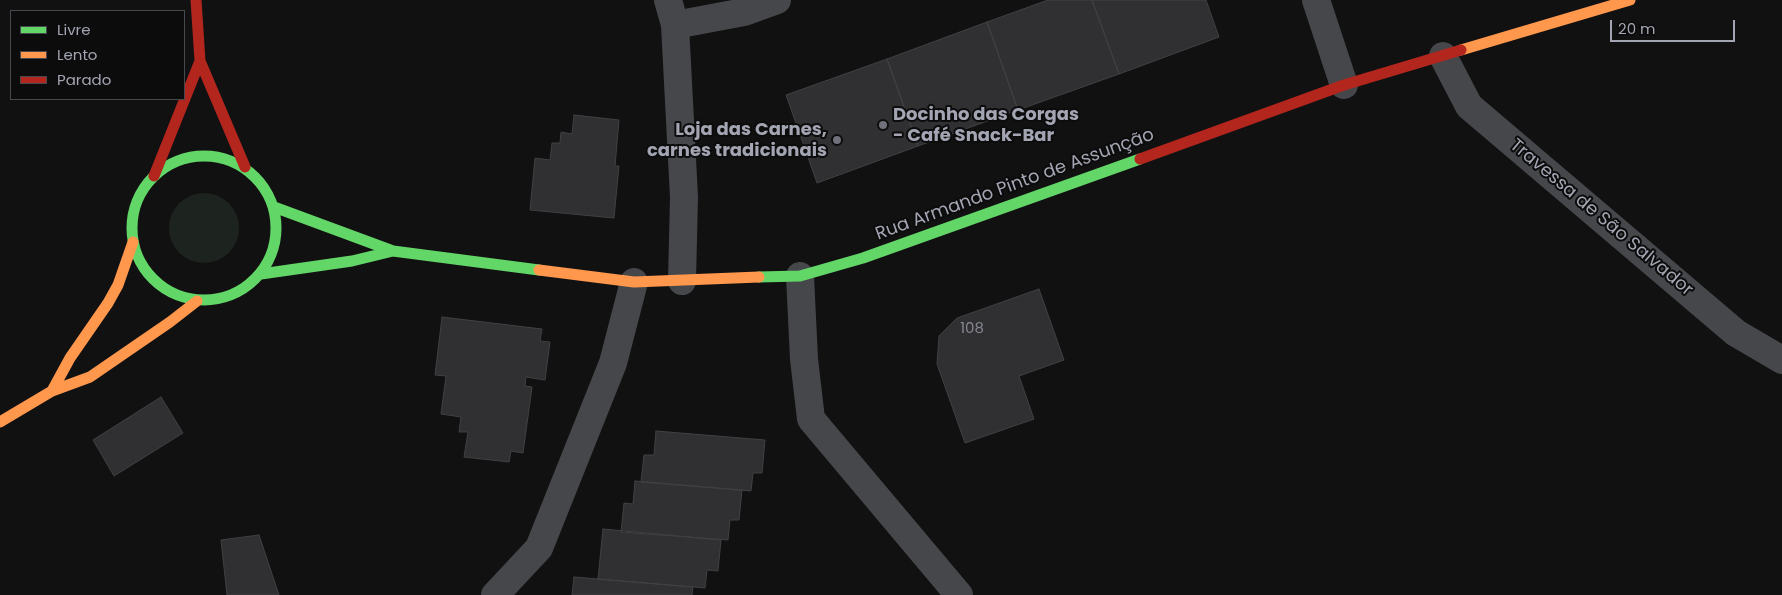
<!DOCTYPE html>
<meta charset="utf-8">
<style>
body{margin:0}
#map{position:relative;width:1782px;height:595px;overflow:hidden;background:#111112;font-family:Poppins,sans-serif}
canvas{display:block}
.legend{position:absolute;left:10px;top:10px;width:175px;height:90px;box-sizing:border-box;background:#0c0c0d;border:1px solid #48494f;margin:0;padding:6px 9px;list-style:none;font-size:15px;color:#a3a5b2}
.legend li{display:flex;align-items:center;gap:10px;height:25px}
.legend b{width:25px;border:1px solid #48494f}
.scale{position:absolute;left:1610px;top:20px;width:125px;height:22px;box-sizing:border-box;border:2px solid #a3a5b2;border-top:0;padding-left:6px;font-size:15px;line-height:18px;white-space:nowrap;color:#a3a5b2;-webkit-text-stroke:4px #0c0c0d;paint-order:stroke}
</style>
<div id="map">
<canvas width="1782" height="595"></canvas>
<ul class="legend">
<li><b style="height:6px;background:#63d668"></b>Livre</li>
<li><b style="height:6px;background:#ff974d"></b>Lento</li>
<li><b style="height:6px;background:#b3261e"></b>Parado</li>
</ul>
<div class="scale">20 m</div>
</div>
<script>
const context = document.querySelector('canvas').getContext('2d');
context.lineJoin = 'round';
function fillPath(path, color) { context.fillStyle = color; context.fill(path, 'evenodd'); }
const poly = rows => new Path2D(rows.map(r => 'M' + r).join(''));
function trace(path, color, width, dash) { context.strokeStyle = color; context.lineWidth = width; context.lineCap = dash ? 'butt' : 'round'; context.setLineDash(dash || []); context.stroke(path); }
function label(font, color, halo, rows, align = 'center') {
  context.font = font + ' Poppins,sans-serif'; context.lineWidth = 4; context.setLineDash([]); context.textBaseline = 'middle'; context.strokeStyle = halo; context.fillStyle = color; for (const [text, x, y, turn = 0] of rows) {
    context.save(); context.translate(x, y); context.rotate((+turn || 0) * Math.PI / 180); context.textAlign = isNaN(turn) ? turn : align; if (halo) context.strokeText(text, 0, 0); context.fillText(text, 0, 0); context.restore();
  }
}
fillPath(poly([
 '169 228a35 35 0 1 1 70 0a35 35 0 1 1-70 0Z'
]), '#1d231f');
const building = poly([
 [1048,0,1092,0,1119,74,1018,110,987,22,1048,0],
 [1092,0,1206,0,1219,37,1119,74,1092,0],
 [987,22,1018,110,918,146,887,59,987,22],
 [887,59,918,146,817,183,786,95,887,59],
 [574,115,619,120,615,166,619,166,614,218,530,210,535,158,550,160,552,143,560,143,561,132,572,134,574,115],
 [1039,289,1064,360,1019,376,1034,419,965,443,937,364,939,336,957,318,1039,289],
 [442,317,542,329,540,341,550,342,545,380,526,377,525,386,532,387,523,453,511,451,509,462,464,457,468,432,459,432,461,417,441,414,446,376,435,375,442,317],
 [161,397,183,433,114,476,93,440,161,397],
 [656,431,765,440,762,473,753,473,751,491,641,482,644,455,654,455,656,431],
 [635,481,742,490,739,520,730,520,728,540,621,532,624,503,633,504,635,481],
 [603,529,721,540,718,571,707,570,705,588,598,579,603,529],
 [259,535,279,595,227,595,221,540,259,535],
 [574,577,693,587,692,595,572,595,574,577]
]);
fillPath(building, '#303032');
trace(building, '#414145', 1);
trace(poly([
 [668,0,675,25,684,197,682,281],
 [1316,0,1344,85],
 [675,25,744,12,777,0],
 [1443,56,1469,106,1736,333,1782,360],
 [800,276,804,359,811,419,959,595],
 [495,595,539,548,613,363,634,282]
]), '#46474a', 28);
trace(poly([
 '132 228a72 72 0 1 1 144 0a72 72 0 1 1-144 0Z',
 [274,207,393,251,539,270],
 [261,274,352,261,393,251],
 [759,277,800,276,863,258,1140,159]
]), '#63d668', 11);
trace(poly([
 [1461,50,1630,0],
 [539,270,634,282,759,277],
 [52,391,70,358,108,303,118,285,133,242],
 [0,422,52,391,90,377,170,322,197,301]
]), '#ff974d', 11);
trace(poly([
 [196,0,200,61,245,167],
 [1140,159,1344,85,1461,50],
 [154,176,200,61]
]), '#b3261e', 11);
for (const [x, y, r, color] of [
 [883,125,5,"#70717a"],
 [837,140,5,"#70717a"]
]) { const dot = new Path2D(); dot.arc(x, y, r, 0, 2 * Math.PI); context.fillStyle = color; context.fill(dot); trace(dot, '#0c0c0d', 2); }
label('15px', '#868892', null, [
 ["108",972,329]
]);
label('bold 18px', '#a3a5b2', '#0c0c0d', [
 ["Docinho das Corgas",893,115],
 ["- Café Snack-Bar",893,136],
 ["Loja das Carnes,",827,130,"right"],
 ["carnes tradicionais",827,151,"right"]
], 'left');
label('18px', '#a3a5b2', '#0c0c0d', [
 ["Rua Armando Pinto de Assunção",1015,185,-20],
 ["Travessa de São Salvador",1601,218,40]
]);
</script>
